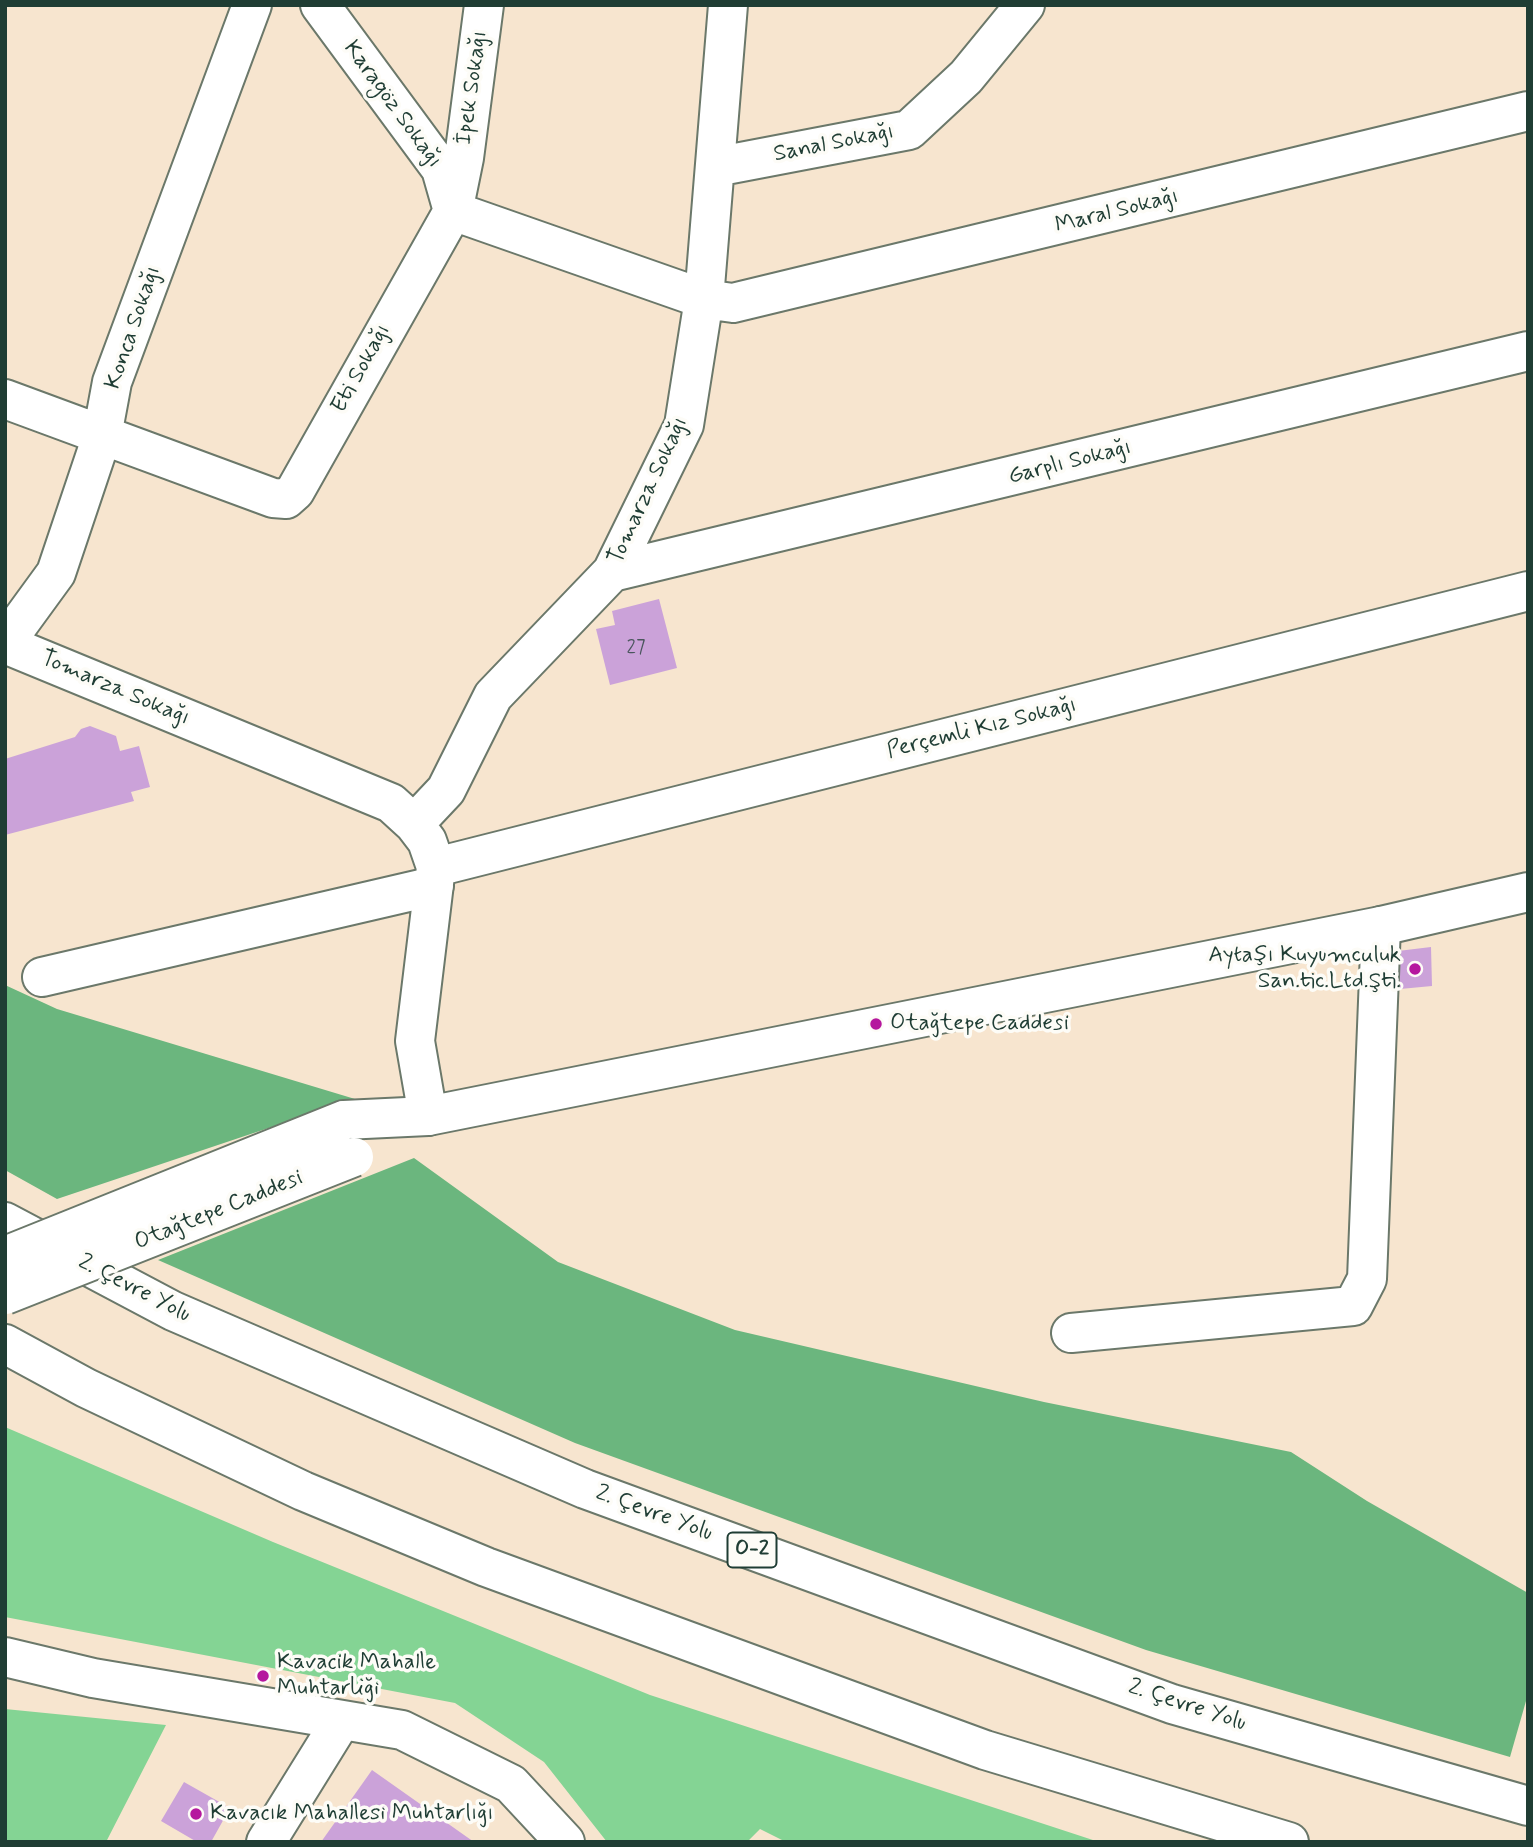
<!DOCTYPE html>
<meta charset="utf-8">
<style>
body{margin:0}
#map{position:relative;width:1533px;height:1847px;overflow:hidden;background:#f7e5cf;font-family:Mynerve,sans-serif}
canvas{display:block}
.frame{position:absolute;inset:0;border:7px solid #1f3d34;pointer-events:none}
</style>
<div id="map">
<canvas width="1533" height="1847"></canvas>
<div class="frame"></div>
</div>
<script>
const context = document.querySelector('canvas').getContext('2d');
context.lineJoin = 'round';
function fillPath(path, color) { context.fillStyle = color; context.fill(path, 'evenodd'); }
const poly = rows => new Path2D(rows.map(r => 'M' + r).join(''));
function trace(path, color, width, dash) { context.strokeStyle = color; context.lineWidth = width; context.lineCap = dash ? 'butt' : 'round'; context.setLineDash(dash || []); context.stroke(path); }
function label(font, color, halo, rows, align = 'center') {
  context.font = font + ' Mynerve,sans-serif'; context.lineWidth = 7; context.setLineDash([]); context.textBaseline = 'middle'; context.strokeStyle = halo; context.fillStyle = color; for (const [text, x, y, turn = 0] of rows) {
    context.save(); context.translate(x, y); context.rotate((+turn || 0) * Math.PI / 180); context.textAlign = isNaN(turn) ? turn : align; if (halo) context.strokeText(text, 0, 0); context.fillText(text, 0, 0); context.restore();
  }
}
fillPath(poly([
 [5,1427,273,1542,650,1695,1099,1842,786,1842,760,1829,747,1842,607,1842,544,1762,455,1703,5,1617],
 [5,1709,166,1725,106,1842,5,1842]
]), '#84d494');
fillPath(poly([
 [5,985,57,1009,355,1099,57,1199,5,1170],
 [414,1158,558,1262,735,1330,1044,1402,1291,1452,1367,1501,1528,1593,1528,1694,1510,1757,1146,1650,575,1443,158,1260]
]), '#6bb67e');
fillPath(poly([
 [659,599,677,668,610,685,596,629,615,625,612,611],
 [90,726,116,736,120,751,139,746,150,787,131,792,134,801,5,835,5,759,75,737,81,729],
 [1431,947,1432,986,1400,989,1398,951],
 [372,1770,474,1842,321,1842],
 [184,1782,230,1808,211,1842,197,1842,161,1821]
]), '#cba2d9');
const minor = poly([
 [320,5,441,169,453,211],
 [715,167,909,130,966,77,1025,5],
 [454,207,464,158,484,5],
 [5,399,273,498,286,499,295,491,453,211,704,299,733,303,1528,111],
 [612,572,1528,351],
 [5,643,56,573,102,436,112,382,252,5],
 [5,644,391,803,414,824,427,841,436,867,415,1041,428,1116],
 [414,824,446,790,493,696,612,572,684,425,704,299,728,5],
 [436,867,1528,591],
 [42,977,434,886],
 [1071,1333,1353,1306,1367,1279,1381,926],
 [266,1842,341,1721]
]);
const major = poly([
 [344,1120,428,1116,1381,926,1528,892],
 [5,1657,93,1678,402,1730,511,1784,565,1842]
]);
const highway = poly([
 [5,1222,173,1311,585,1489,1172,1704,1528,1806],
 [5,1344,86,1388,303,1491,486,1567,985,1750,1289,1842]
]);
trace(minor, '#6b786a', 42);
trace(major, '#6b786a', 42);
trace(highway, '#6b786a', 42);
trace(minor, '#fff', 38);
trace(major, '#fff', 38);
trace(highway, '#fff', 38);
const majorBridge = poly([
 [5,1256,344,1120],
 [5,1295,354,1157]
]);
trace(majorBridge, '#6b786a', 42, []);
trace(majorBridge, '#fff', 38);
for (const [x, y, r, color] of [
 [1415,969,7,"#b5179e"],
 [876,1024,7,"#b5179e"],
 [263,1676,7,"#b5179e"],
 [196,1814,7,"#b5179e"]
]) { const dot = new Path2D(); dot.arc(x, y, r, 0, 2 * Math.PI); context.fillStyle = color; context.fill(dot); trace(dot, '#fdfcf7', 2.5); }
label('19px', '#4a565d', null, [
 ["27",636,649]
]);
for (const [x, y, w] of [
 [752,1550,49]
]) { const box = new Path2D(); box.roundRect(x - w / 2, y - 17.5, w, 35, 5); context.fillStyle = '#fdfcf7'; context.fill(box); trace(box, '#1f3d34', 2); }
label('bold 21px', '#1f3d34', null, [
 ["O-2",752,1550]
]);
label('23px', '#1f3d34', '#fdfcf7', [
 ["İpek Sokağı",473,88,-82],
 ["Karagöz Sokağı",392,105,54],
 ["Sanal Sokağı",834,144,-11],
 ["Maral Sokağı",1117,212,-14],
 ["Konca Sokağı",134,328,-71],
 ["Eti Sokağı",362,369,-61],
 ["Garplı Sokağı",1070,463,-14],
 ["Tomarza Sokağı",649,491,-65],
 ["Tomarza Sokağı",115,689,23],
 ["Perçemli Kız Sokağı",982,729,-14],
 ["Otağtepe Caddesi",219,1211,-22],
 ["2. Çevre Yolu",134,1289,27],
 ["2. Çevre Yolu",654,1514,20],
 ["2. Çevre Yolu",1187,1706,18]
]);
label('23px', '#1f3d34', '#fdfcf7', [
 ["Aytaşı Kuyumculuk",1401,956,"right"],
 ["San.tic.Ltd.Şti.",1401,982,"right"],
 ["Otağtepe Caddesi",890,1024],
 ["Kavacik Mahalle",277,1663],
 ["Muhtarliği",277,1689],
 ["Kavacık Mahallesi Muhtarlığı",210,1814]
], 'left');
</script>
